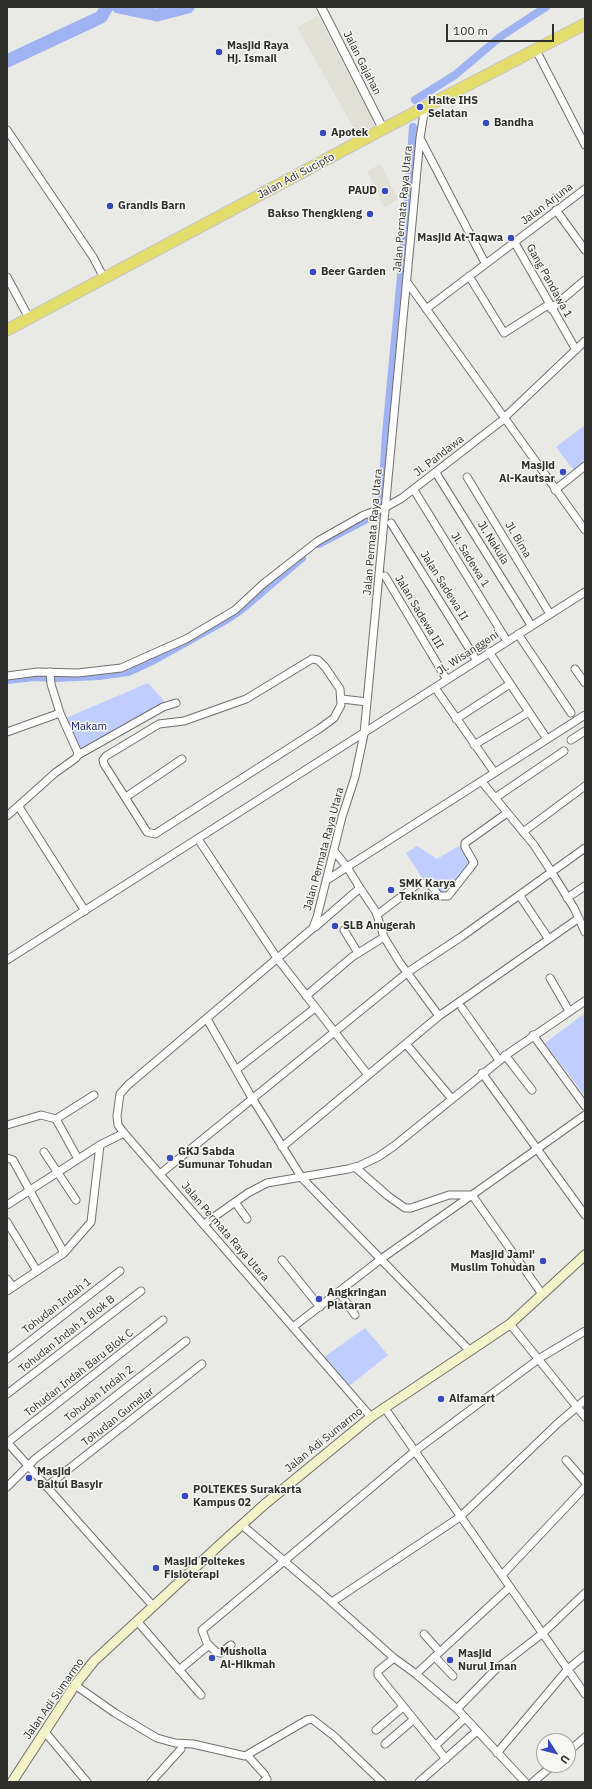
<!DOCTYPE html>
<style>
body{margin:0}
#map{position:relative;width:592px;height:1789px;overflow:hidden;background:#e9e9e6;font-family:"IBM Plex Sans",sans-serif}
canvas{display:block}
.frame{position:absolute;inset:0;border:8px solid #2f2f2e;pointer-events:none}
.north{position:absolute;left:536px;top:1733px;width:40px;height:40px;box-sizing:border-box;background:#f6f6f3;border:1px solid #a6a6a4;border-radius:50%;rotate:126deg;font-size:11px;font-weight:700;line-height:16px;text-align:center;color:#2f2f2e}
.north::after{content:'';display:block;margin:auto;width:14px;height:18px;background:#3749bc;clip-path:polygon(50% 0,100% 100%,50% 72%,0 100%)}
.scale{position:absolute;left:446px;top:24px;width:108px;height:18px;box-sizing:border-box;border:2px solid #2f2f2e;border-top:0;padding-left:5px;font-size:12px;line-height:14px;white-space:nowrap;color:#2f2f2e;-webkit-text-stroke:3px #f6f6f3;paint-order:stroke}
</style>
<div id="map">
<canvas width="592" height="1789"></canvas>
<div class="frame"></div>
<div class="north">U</div>
<div class="scale">100 m</div>
</div>
<script>
const context = document.querySelector('canvas').getContext('2d');
context.lineJoin = 'round';
function fillPath(path, color) { context.fillStyle = color; context.fill(path, 'evenodd'); }
const poly = rows => new Path2D(rows.map(r => 'M' + r).join(''));
function trace(path, color, width, dash) { context.strokeStyle = color; context.lineWidth = width; context.lineCap = dash ? 'butt' : 'round'; context.setLineDash(dash || []); context.stroke(path); }
function label(font, color, halo, rows, align = 'center') {
  context.font = font + ' "IBM Plex Sans",sans-serif'; context.lineWidth = 3; context.setLineDash([]); context.textBaseline = 'middle'; context.strokeStyle = halo; context.fillStyle = color; for (const [text, x, y, turn = 0] of rows) {
    context.save(); context.translate(x, y); context.rotate((+turn || 0) * Math.PI / 180); context.textAlign = isNaN(turn) ? turn : align; if (halo) context.strokeText(text, 0, 0); context.fillText(text, 0, 0); context.restore();
  }
}
fillPath(poly([
 [318,16,376,127,358,136,297,27],
 [381,164,398,200,384,207,367,171]
]), '#e0e0d5');
fillPath(poly([
 [585,425,585,464,575,472,556,447],
 [148,683,166,703,80,751,66,718],
 [462,844,473,861,444,896,424,881,406,853,417,846,437,859],
 [585,1013,585,1096,545,1043],
 [365,1328,388,1355,349,1386,324,1357]
]), '#bfcefe');
trace(poly([
 [415,100,455,75,500,37,546,7],
 [319,544,367,519,381,514,386,434,407,213,413,127],
 [7,680,34,677,55,678,99,676,128,672,154,660,226,620,241,610,302,558]
]), '#9fb3f2', 8);
trace(poly([
 [118,7,157,15,188,7],
 [7,61,101,17,107,7]
]), '#9fb3f2', 13);
const minor = poly([
 [536,50,585,145],
 [7,130,93,257,104,278],
 [421,140,484,261],
 [556,210,585,250],
 [515,243,576,350],
 [469,276,504,333,548,305],
 [7,277,29,318],
 [407,282,585,530],
 [426,309,585,189],
 [551,309,585,280],
 [504,418,585,341],
 [436,473,531,625],
 [467,477,550,614],
 [414,490,507,641],
 [555,490,585,466],
 [391,523,477,661],
 [385,576,447,680],
 [518,634,571,713],
 [489,652,545,736],
 [312,659,318,660,325,667,340,689,341,705,334,718,319,729,155,834,147,832,104,764,103,760,106,756,159,724,184,721,246,699,312,659],
 [575,669,585,683],
 [7,676,38,672,78,673,121,668,186,639,235,610,263,584,318,541,364,515,386,507,402,498,504,419],
 [438,692,492,769],
 [342,699,367,702],
 [456,719,510,684],
 [7,732,60,713],
 [571,740,585,731],
 [474,745,529,712],
 [78,755,163,707,176,703],
 [482,782,534,845,551,871,574,908,585,932],
 [126,797,182,759],
 [495,798,564,751],
 [19,807,85,911],
 [7,816,55,773,76,758,78,753,60,713,51,684,50,672],
 [523,832,585,786],
 [200,842,277,958,368,1075],
 [327,880,347,867,335,852],
 [520,896,548,938],
 [567,898,585,886],
 [377,915,419,883,430,884,439,896,448,896,474,863,465,847,465,843,507,813],
 [315,927,360,888,347,867,585,715],
 [344,930,358,953],
 [384,937,400,963,439,1016],
 [7,960,585,592],
 [550,978,569,1011],
 [306,996,352,957,384,937,376,912,360,888],
 [462,1008,499,1060],
 [207,1019,252,1098,302,1178,470,1351],
 [533,1035,585,1106],
 [406,1044,452,1099],
 [505,1055,532,1090],
 [236,1070,315,1008],
 [482,1073,585,1215],
 [56,1119,94,1095],
 [7,1125,41,1115,56,1119,78,1159],
 [282,1147,439,1016,579,918],
 [44,1152,76,1200],
 [7,1158,13,1160,64,1253],
 [355,1167,388,1196,405,1208,411,1208,449,1195,472,1195,585,1115],
 [160,1174,408,972,461,937,585,848],
 [235,1202,247,1219],
 [7,1205,100,1145,124,1133],
 [7,1222,37,1271],
 [204,1224,248,1193,267,1183,348,1169,359,1166,378,1157,394,1146,509,1053,585,1001],
 [282,1260,320,1307],
 [7,1279,13,1287],
 [7,1291,64,1253,91,1222,100,1145],
 [339,1292,355,1315],
 [510,1324,585,1417],
 [293,1327,381,1259,472,1195,542,1294],
 [7,1359,120,1271],
 [7,1394,141,1291],
 [384,1407,585,1694],
 [371,1417,124,1133,118,1125,117,1116,120,1094,128,1085,313,928,317,917,342,817,355,777,364,734,420,138,425,107],
 [7,1442,153,1606],
 [8,1442,163,1320],
 [566,1460,585,1482],
 [47,1486,202,1364],
 [7,1487,35,1459,186,1341],
 [242,1525,318,1590,394,1658,416,1674,457,1709,525,1782],
 [502,1575,585,1487],
 [332,1602,460,1517,557,1424,585,1400],
 [137,1621,201,1695],
 [424,1634,440,1652],
 [231,1645,220,1653,216,1652,207,1643,202,1630,415,1451,540,1358,585,1331],
 [435,1657,453,1676],
 [394,1658,378,1671,378,1675,446,1759],
 [179,1670,209,1645],
 [416,1674,510,1587],
 [75,1685,115,1713,157,1738,175,1743,193,1744,245,1756,307,1720,312,1719,334,1736,382,1782],
 [457,1709,495,1670,543,1633,585,1593],
 [376,1730,403,1707],
 [45,1732,87,1782],
 [385,1744,413,1720],
 [435,1746,465,1718],
 [568,1752,585,1737],
 [497,1753,568,1669,585,1655],
 [247,1755,265,1775],
 [151,1782,181,1749],
 [263,1782,267,1779],
 [419,1782,477,1731],
 [533,1782,553,1765]
]);
const tertiary = poly([
 [321,7,383,129]
]);
const secondary = poly([
 [12,1782,75,1685,94,1661,226,1539,265,1504,371,1417,510,1324,585,1255]
]);
const trunk = poly([
 [7,330,383,129,585,24]
]);
trace(minor, '#70706d', 9);
trace(tertiary, '#70706d', 10);
trace(secondary, '#70706d', 11);
trace(trunk, '#c5c5c4', 13);
trace(minor, '#fff', 7);
trace(tertiary, '#fff', 8);
trace(secondary, '#f4f2c8', 9);
trace(trunk, '#e3de6c', 11);
for (const [x, y, r, color] of [
 [219,52,4,"#3749bc"],
 [420,107,4,"#3749bc"],
 [486,123,4,"#3749bc"],
 [323,133,4,"#3749bc"],
 [385,191,4,"#3749bc"],
 [110,206,4,"#3749bc"],
 [370,214,4,"#3749bc"],
 [511,238,4,"#3749bc"],
 [313,272,4,"#3749bc"],
 [563,472,4,"#3749bc"],
 [391,890,4,"#3749bc"],
 [335,926,4,"#3749bc"],
 [170,1158,4,"#3749bc"],
 [543,1261,4,"#3749bc"],
 [319,1299,4,"#3749bc"],
 [441,1399,4,"#3749bc"],
 [29,1478,4,"#3749bc"],
 [185,1496,4,"#3749bc"],
 [156,1568,4,"#3749bc"],
 [212,1658,4,"#3749bc"],
 [450,1660,4,"#3749bc"]
]) { const dot = new Path2D(); dot.arc(x, y, r, 0, 2 * Math.PI); context.fillStyle = color; context.fill(dot); trace(dot, '#f6f6f3', 1.5); }
label('bold 11px', '#2f2f2e', '#f6f6f3', [
 ["Masjid Raya",227,46],
 ["Hj. Ismail",227,59],
 ["Halte IHS",428,101],
 ["Selatan",428,114],
 ["Bandha",494,123],
 ["Apotek",331,133],
 ["PAUD",377,191,"right"],
 ["Grandis Barn",118,206],
 ["Bakso Thengkleng",362,214,"right"],
 ["Masjid At-Taqwa",503,238,"right"],
 ["Beer Garden",321,272],
 ["Masjid",555,466,"right"],
 ["Al-Kautsar",555,479,"right"],
 ["SMK Karya",399,884],
 ["Teknika",399,897],
 ["SLB Anugerah",343,926],
 ["GKJ Sabda",178,1152],
 ["Sumunar Tohudan",178,1165],
 ["Masjid Jami'",535,1255,"right"],
 ["Muslim Tohudan",535,1268,"right"],
 ["Angkringan",327,1293],
 ["Plataran",327,1306],
 ["Alfamart",449,1399],
 ["Masjid",37,1472],
 ["Baitul Basyir",37,1485],
 ["POLTEKES Surakarta",193,1490],
 ["Kampus 02",193,1503],
 ["Masjid Poltekes",164,1562],
 ["Fisioterapi",164,1575],
 ["Musholla",220,1652],
 ["Al-Hikmah",220,1665],
 ["Masjid",458,1654],
 ["Nurul Iman",458,1667]
], 'left');
label('11px', '#2f2f2e', '#f6f6f3', [
 ["Jalan Gajahan",362,63,63],
 ["Jalan Adi Sucipto",296,176,-28],
 ["Jalan Arjuna",547,204,-37],
 ["Jalan Permata Raya Utara",403,209,-85],
 ["Gang Pandawa 1",549,281,61],
 ["Jl. Pandawa",439,456,-38],
 ["Jalan Permata Raya Utara",373,532,-85],
 ["Jl. Bima",518,540,59],
 ["Jl. Nakula",493,543,58],
 ["Jl. Sadewa 1",470,560,58],
 ["Jalan Sadewa II",444,586,58],
 ["Jalan Sadewa III",419,612,59],
 ["Jl. Wisanggeni",468,653,-33],
 ["Jalan Permata Raya Utara",324,849,-75],
 ["Jalan Permata Raya Utara",225,1232,49],
 ["Tohudan Indah 1",57,1306,-38],
 ["Tohudan Indah 1 Blok B",67,1334,-38],
 ["Tohudan Indah Baru Blok C",79,1373,-38],
 ["Tohudan Indah 2",99,1394,-38],
 ["Tohudan Gumelar",118,1417,-38],
 ["Jalan Adi Sumarmo",324,1440,-39],
 ["Jalan Adi Sumarmo",54,1699,-55]
]);
label('11px', '#192179', '#f6f6f3', [
 ["Makam",89,727]
]);
</script>
